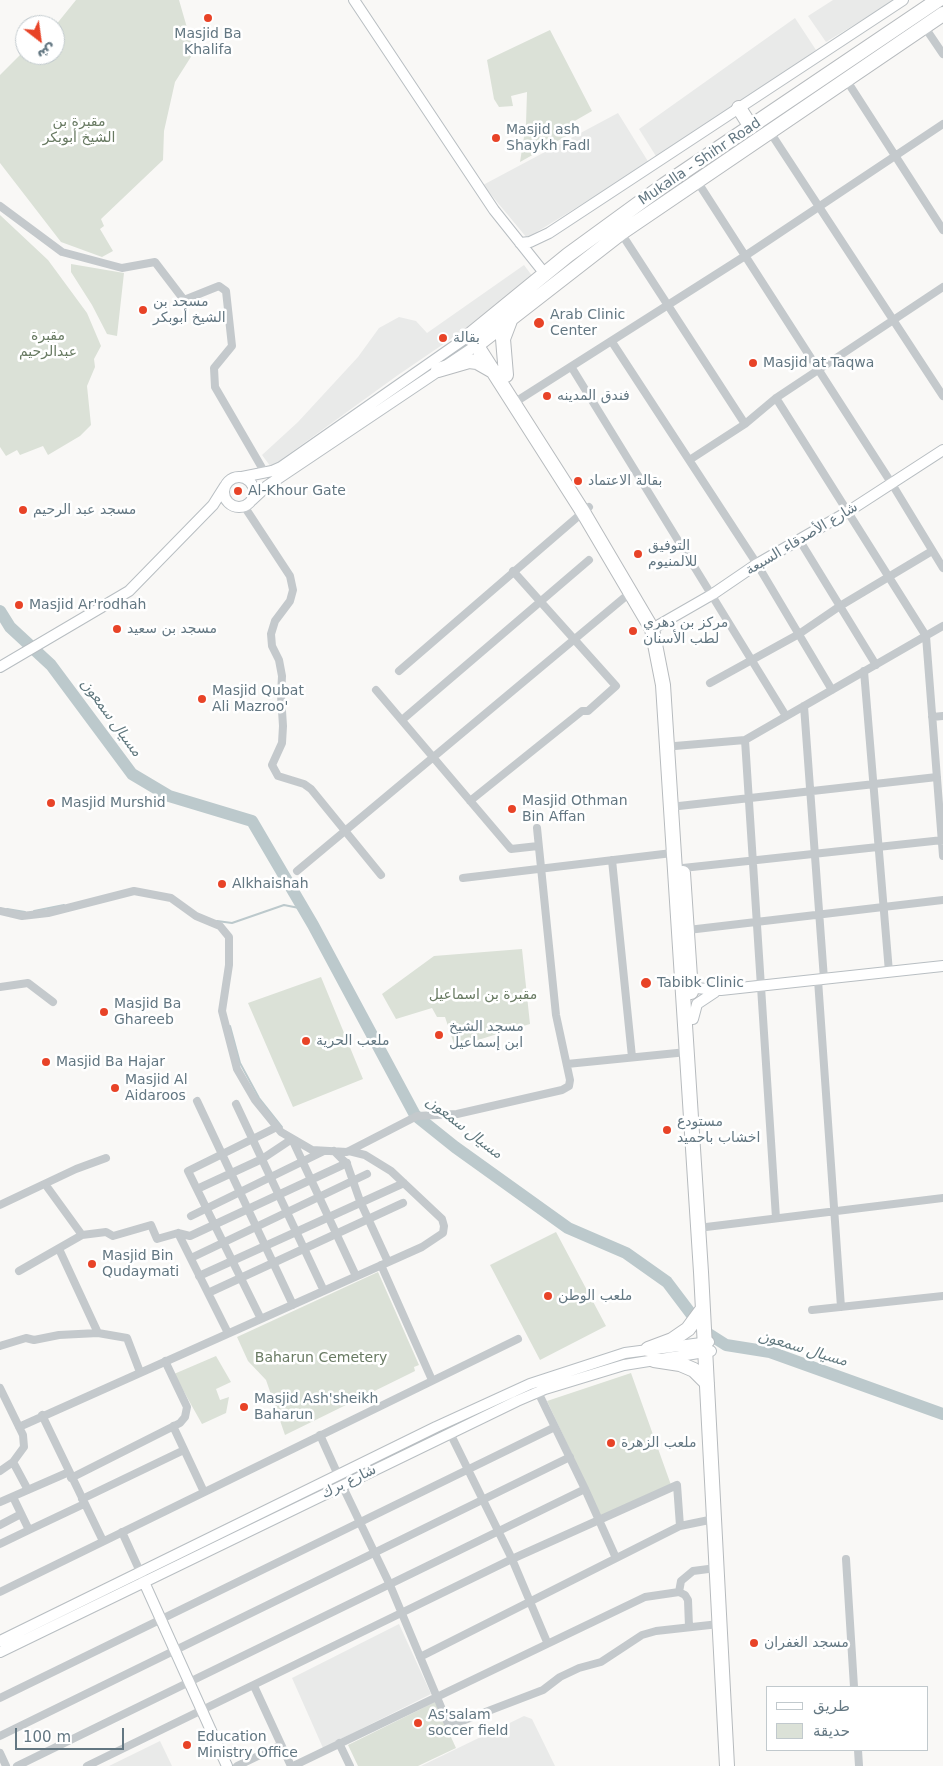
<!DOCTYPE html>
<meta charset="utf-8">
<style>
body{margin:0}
#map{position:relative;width:943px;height:1766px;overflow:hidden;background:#f9f8f6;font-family:"DejaVu Sans","Noto Sans Arabic",sans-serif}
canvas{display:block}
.legend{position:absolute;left:766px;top:1686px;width:162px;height:65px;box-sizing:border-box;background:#fff;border:1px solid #c1c9cd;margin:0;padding:6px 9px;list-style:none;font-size:15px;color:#637782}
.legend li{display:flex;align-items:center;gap:10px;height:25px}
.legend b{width:25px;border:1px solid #c1c9cd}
.north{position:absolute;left:15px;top:15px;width:50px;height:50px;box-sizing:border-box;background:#fff;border:1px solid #c1c9cd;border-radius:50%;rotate:150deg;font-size:14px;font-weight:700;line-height:20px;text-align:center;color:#637782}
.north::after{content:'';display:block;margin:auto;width:18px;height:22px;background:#e84327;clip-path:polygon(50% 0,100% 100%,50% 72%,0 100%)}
.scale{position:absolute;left:15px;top:1728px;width:109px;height:22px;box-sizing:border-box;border:2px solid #637782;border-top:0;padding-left:6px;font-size:15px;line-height:18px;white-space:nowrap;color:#637782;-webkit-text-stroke:4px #fff;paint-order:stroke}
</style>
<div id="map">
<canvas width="943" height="1766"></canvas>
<ul class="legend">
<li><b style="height:6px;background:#fff"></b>طريق</li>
<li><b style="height:14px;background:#dbe1d7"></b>حديقة</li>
</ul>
<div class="north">ش</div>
<div class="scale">100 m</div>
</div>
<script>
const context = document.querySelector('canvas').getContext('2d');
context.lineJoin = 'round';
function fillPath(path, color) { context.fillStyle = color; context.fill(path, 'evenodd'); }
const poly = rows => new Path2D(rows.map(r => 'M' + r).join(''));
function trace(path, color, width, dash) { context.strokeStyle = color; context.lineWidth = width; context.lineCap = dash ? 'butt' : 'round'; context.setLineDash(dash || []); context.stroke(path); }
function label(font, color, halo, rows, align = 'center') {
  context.font = font + ' "DejaVu Sans","Noto Sans Arabic",sans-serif'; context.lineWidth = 5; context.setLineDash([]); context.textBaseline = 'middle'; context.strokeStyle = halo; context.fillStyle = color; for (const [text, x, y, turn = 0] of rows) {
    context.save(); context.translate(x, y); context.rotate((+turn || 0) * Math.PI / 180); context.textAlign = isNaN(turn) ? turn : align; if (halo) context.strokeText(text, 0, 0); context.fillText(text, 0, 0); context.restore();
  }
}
fillPath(poly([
 [833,0,895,0,826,42,808,16],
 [795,18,816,50,659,161,639,129],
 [618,113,649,163,527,238,483,185],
 [524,265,536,281,398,375,271,467,262,455,298,422,358,357,379,328,399,317,416,321,427,333],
 [399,1624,431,1694,323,1748,292,1678],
 [524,1716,532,1719,555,1766,421,1766],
 [160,1741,172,1766,109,1766]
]), '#e9eae9');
fillPath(poly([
 [76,0,179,0,194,52,175,82,164,131,163,160,101,219,104,226,100,229,113,251,102,257,61,242,0,163,0,75,25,50,25,55,55,55,55,26],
 [550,30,592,111,566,126,570,134,520,162,526,124,527,92,511,96,513,106,499,107,494,99,487,60],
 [0,215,48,260,87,313,101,346,94,359,95,367,87,386,91,425,80,436,48,455,43,446,20,455,17,450,6,456,0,447],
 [71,264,124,273,117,336,107,334,92,305,71,272],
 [522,949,530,1024,455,1047,445,1017,437,1017,432,1008,396,1019,382,994,434,956],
 [321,977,363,1079,293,1107,248,1003],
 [556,1232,606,1326,540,1360,490,1265],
 [378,1272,419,1365,414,1367,415,1371,407,1375,285,1435,266,1380,248,1361,237,1337],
 [216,1356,231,1382,216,1389,220,1400,229,1397,226,1413,202,1424,174,1374],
 [631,1373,671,1485,601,1516,547,1401],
 [435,1702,456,1748,418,1766,358,1766,348,1745]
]), '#dbe1d7');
trace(poly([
 [7,909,25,912],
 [34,911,64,905],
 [217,921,232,923,284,905,304,909],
 [230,1026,240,1063,259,1098,282,1127]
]), '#bcc9cc', 2);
trace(poly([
 [0,611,10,627,51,665,132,774,169,796,252,821,313,925,415,1115,455,1147,568,1228,626,1253,667,1282,704,1331,726,1345,770,1352,943,1414]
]), '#bcc9cc', 12);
const secondary = poly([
 [354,0,494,210,545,274],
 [520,243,530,242,549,233,903,0],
 '224 492a15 15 0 1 1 30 0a15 15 0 1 1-30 0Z',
 [242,477,272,471,281,467,470,335],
 [252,500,267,486,477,345],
 [659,625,713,594,757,564,849,511,943,450],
 [0,667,129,591,213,505,225,486],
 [691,979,695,988,721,990,943,966],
 [693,1019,697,1004,715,992],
 [144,1582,227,1766],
 [0,1641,436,1427,530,1384,625,1353,709,1342],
 [0,1652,517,1401,545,1389,624,1365,711,1351]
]);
const highway = poly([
 [739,108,751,127],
 [477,345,621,233,943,14],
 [438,370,469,361,477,362,491,370],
 [506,375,503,339,511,318],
 [683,873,691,992],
 [648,1349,672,1340,688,1329,702,1310],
 [654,1360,680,1364,694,1370,707,1383],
 [727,1766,701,1272,663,685,652,629,583,512,470,335,568,255,664,185,938,0]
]);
trace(secondary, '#b8bec2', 12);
trace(highway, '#b7bbbe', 16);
trace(poly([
 [924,26,943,54],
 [847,81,943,230],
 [770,132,943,396],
 [697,181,892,484,943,568],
 [0,206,62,252,122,268,155,262,184,300,219,286,226,291,232,346,214,368,215,387,265,473],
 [621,233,745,424],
 [612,342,757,564,832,690],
 [572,368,786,716],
 [776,398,926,636,943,856],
 [520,399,745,256,943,124],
 [691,459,745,424,776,398,943,287],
 [244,506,290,576,293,590,290,601,275,621,271,634,272,646,279,660,282,676,281,695,283,726,282,743,272,765,278,776,304,784,311,789,381,875],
 [800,541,876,665],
 [399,671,589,507],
 [864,671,889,972],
 [710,683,799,634,840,606,932,551],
 [376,690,511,849,538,846],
 [804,706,824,979],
 [932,717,943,716],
 [402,720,589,560],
 [745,740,776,1218],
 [675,746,745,740,943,626],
 [470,801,582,711,588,711,616,686,513,571],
 [679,806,937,777],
 [612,860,632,1057],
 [683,868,943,840],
 [297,871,631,592],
 [463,878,672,853],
 [0,911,22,916,48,913,134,891,171,898,196,916,220,926,229,937,229,965,222,1011,237,1069,255,1100,281,1132,312,1150,347,1152,417,1116,457,1114,562,1090,569,1086,570,1080,556,1015,537,828],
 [688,930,943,900],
 [818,980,841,1307],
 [0,987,28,983,53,1002],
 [567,1064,687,1052],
 [197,1101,293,1305],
 [236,1104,324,1291],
 [334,1151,347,1164,360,1201,388,1262],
 [197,1189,262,1159,292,1139,356,1276],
 [0,1205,76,1169,106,1158],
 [191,1216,324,1151],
 [698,1228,943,1198],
 [178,1233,228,1333],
 [82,1235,106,1232,113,1236,151,1225,157,1239,178,1233,190,1236,347,1163],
 [59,1249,98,1333,127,1338,140,1372],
 [191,1258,367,1174],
 [381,1265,432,1380],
 [19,1271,82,1235,45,1184],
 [199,1276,404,1183],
 [208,1293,403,1203],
 [812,1310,943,1296],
 [261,1319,188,1171,277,1127],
 [0,1346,26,1338,34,1340,59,1335,98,1333],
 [0,1388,23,1435,24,1447,13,1462,0,1471],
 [538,1392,585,1489,616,1558],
 [42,1415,103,1541],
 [173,1426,204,1492],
 [19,1427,422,1247,443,1233,444,1226,442,1219,391,1171,365,1155,349,1151],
 [450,1433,512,1559,547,1642],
 [320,1435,338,1475],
 [13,1462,28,1490],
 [71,1478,180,1423,185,1417,187,1407,165,1361],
 [342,1485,390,1585,449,1726,543,1690,560,1677,579,1668,601,1662,642,1635,656,1631,719,1624],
 [13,1497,29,1530,84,1504],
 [82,1499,184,1450],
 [0,1502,69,1472],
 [0,1525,21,1514],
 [122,1532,142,1576],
 [0,1544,29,1530],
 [846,1559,854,1687],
 [0,1592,518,1339],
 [679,1592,681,1581,693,1571,716,1568],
 [420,1657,680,1526,714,1519],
 [254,1686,291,1766],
 [0,1698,555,1427],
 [0,1736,570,1457],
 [339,1743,350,1766],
 [858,1750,859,1766],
 [0,1753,6,1766],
 [17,1766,585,1489],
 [87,1766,512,1559,677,1485,680,1526],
 [237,1766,281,1745],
 [293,1766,645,1597,679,1592,685,1595,688,1600,689,1627]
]), '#c4c9cc', 8);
trace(secondary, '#fff', 10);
trace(highway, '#fff', 14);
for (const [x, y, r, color] of [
 [208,18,5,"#e84327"],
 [496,138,5,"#e84327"],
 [143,310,5,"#e84327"],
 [539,323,6,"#e84327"],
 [443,338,5,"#e84327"],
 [753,363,5,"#e84327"],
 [547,396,5,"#e84327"],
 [578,481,5,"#e84327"],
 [238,491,5,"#e84327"],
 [23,510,5,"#e84327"],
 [638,554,5,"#e84327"],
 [19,605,5,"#e84327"],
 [117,629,5,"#e84327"],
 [633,631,5,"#e84327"],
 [202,699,5,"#e84327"],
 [51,803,5,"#e84327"],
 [512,809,5,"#e84327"],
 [222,884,5,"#e84327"],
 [646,983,6,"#e84327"],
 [104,1012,5,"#e84327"],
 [439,1035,5,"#e84327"],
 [306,1041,5,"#e84327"],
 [46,1062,5,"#e84327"],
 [115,1088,5,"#e84327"],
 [667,1130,5,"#e84327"],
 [92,1264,5,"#e84327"],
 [548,1296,5,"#e84327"],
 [244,1407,5,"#e84327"],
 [611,1443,5,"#e84327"],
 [754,1643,5,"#e84327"],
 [418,1723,5,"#e84327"],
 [187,1745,5,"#e84327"]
]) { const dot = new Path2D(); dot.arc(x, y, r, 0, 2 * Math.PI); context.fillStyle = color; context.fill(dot); trace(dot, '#fff', 2); }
label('14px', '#637782', '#fff', [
 ["Masjid Ba",208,34,"center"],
 ["Khalifa",208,50,"center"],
 ["Masjid ash",506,130],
 ["Shaykh Fadl",506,146],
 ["مسجد بن",153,302],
 ["الشيخ أبوبكر",153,318],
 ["Arab Clinic",550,315],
 ["Center",550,331],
 ["بقالة",453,338],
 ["Masjid at Taqwa",763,363],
 ["فندق المدينه",557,396],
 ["بقالة الاعتماد",588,481],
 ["Al-Khour Gate",248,491],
 ["مسجد عبد الرحيم",33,510],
 ["التوفيق",648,546],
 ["للالمنيوم",648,562],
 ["Masjid Ar'rodhah",29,605],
 ["مركز بن دهري",643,623],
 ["لطب الأسنان",643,639],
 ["مسجد بن سعيد",127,629],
 ["Masjid Qubat",212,691],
 ["Ali Mazroo'",212,707],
 ["Masjid Othman",522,801],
 ["Bin Affan",522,817],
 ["Masjid Murshid",61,803],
 ["Alkhaishah",232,884],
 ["Tabibk Clinic",657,983],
 ["Masjid Ba",114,1004],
 ["Ghareeb",114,1020],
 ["مسجد الشيخ",449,1027],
 ["ابن إسماعيل",449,1043],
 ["ملعب الحرية",316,1041],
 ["Masjid Ba Hajar",56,1062],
 ["Masjid Al",125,1080],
 ["Aidaroos",125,1096],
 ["مستودع",677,1122],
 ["اخشاب باحميد",677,1138],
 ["Masjid Bin",102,1256],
 ["Qudaymati",102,1272],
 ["ملعب الوطن",558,1296],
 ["Masjid Ash'sheikh",254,1399],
 ["Baharun",254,1415],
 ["ملعب الزهرة",621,1443],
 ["مسجد الغفران",764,1643],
 ["As'salam",428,1715],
 ["soccer field",428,1731],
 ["Education",197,1737],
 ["Ministry Office",197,1753]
], 'left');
label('14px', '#687a62', '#fff', [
 ["مقبرة بن",79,122],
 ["الشيخ أبوبكر",79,138],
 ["مقبرة",48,336],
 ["عبدالرحيم",48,352],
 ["مقبرة بن اسماعيل",483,995],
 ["Baharun Cemetery",321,1358]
]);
label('14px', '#637782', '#fff', [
 ["Mukalla - Shihr Road",700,162,-34],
 ["شارع الأصدقاء السبعة",802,539,-31],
 ["شارع برك",349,1482,-26]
]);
label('italic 15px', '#5e767c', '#fff', [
 ["مسيال سمعون",111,718,54],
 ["مسيال سمعون",464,1128,38],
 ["مسيال سمعون",803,1349,17]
]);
</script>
